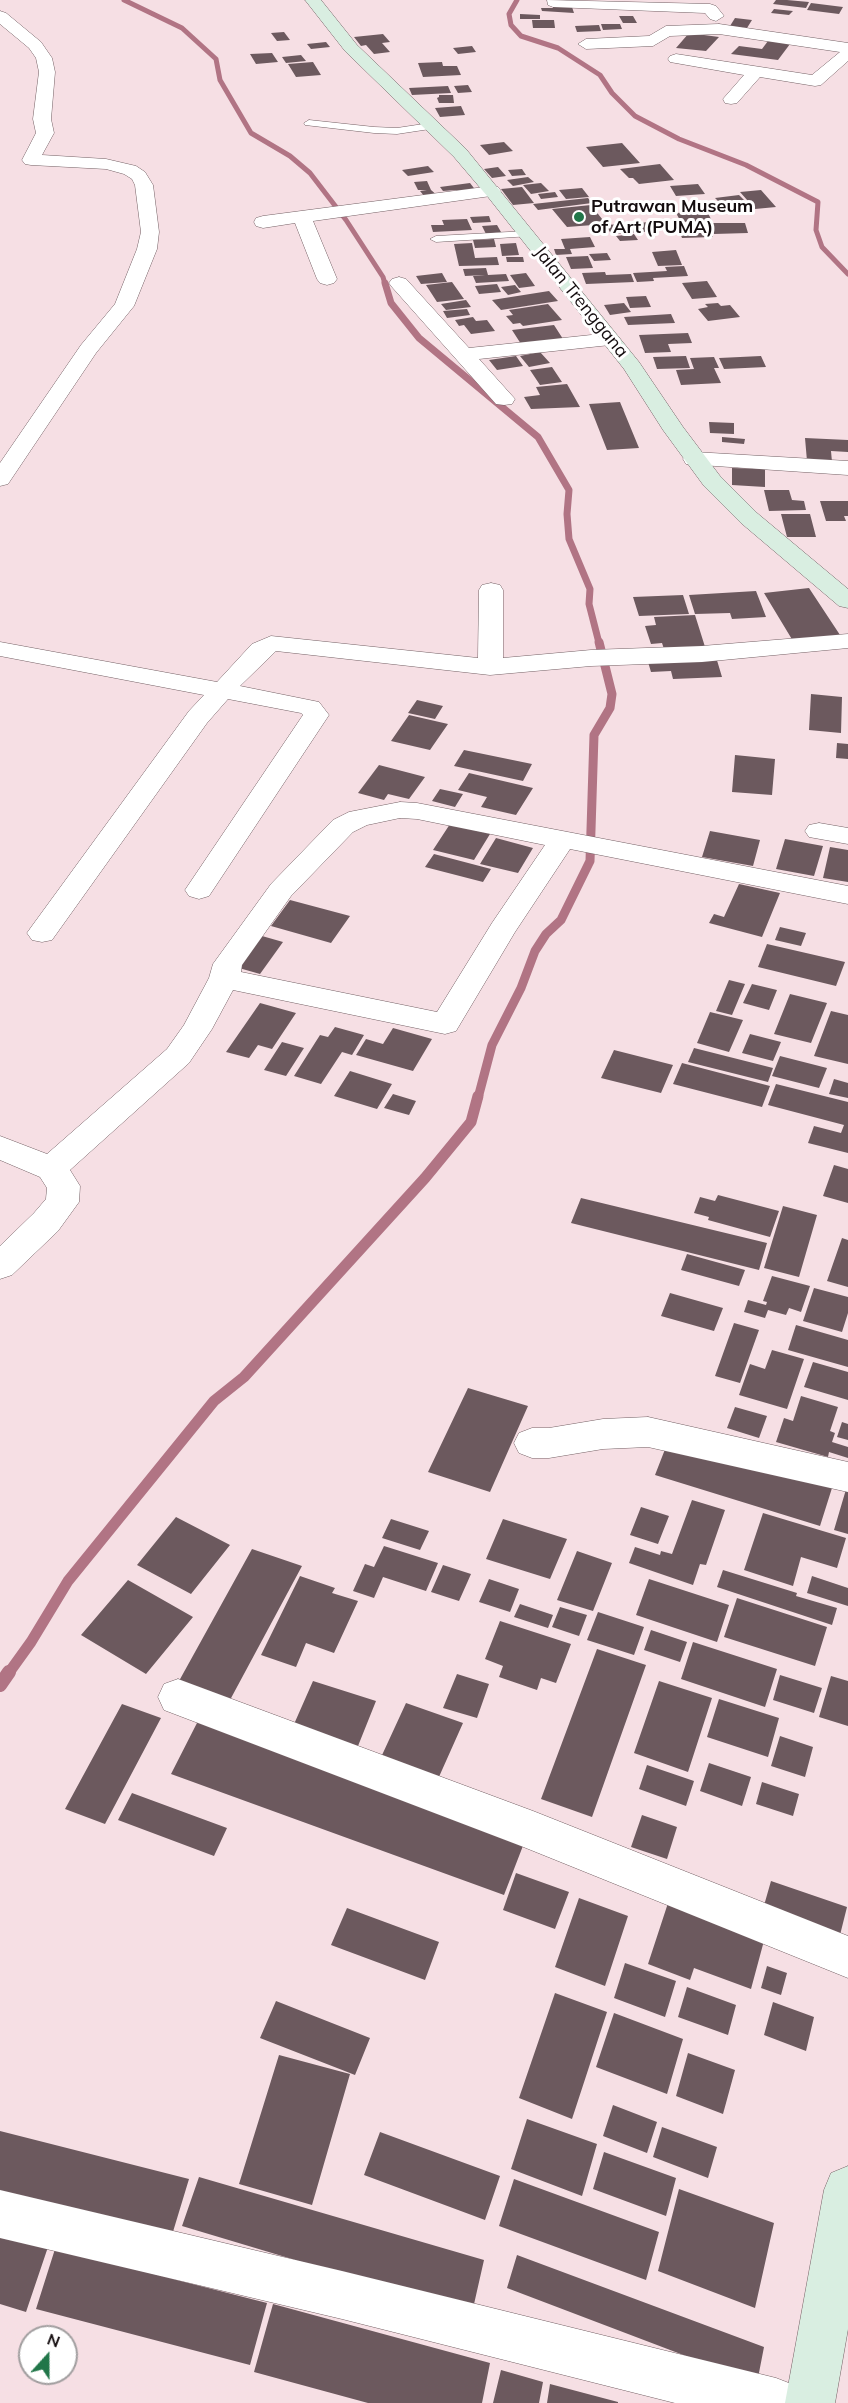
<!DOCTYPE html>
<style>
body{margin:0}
#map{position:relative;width:848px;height:2403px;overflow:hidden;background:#f6dfe4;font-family:Mulish,sans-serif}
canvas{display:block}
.north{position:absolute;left:18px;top:2325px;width:60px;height:60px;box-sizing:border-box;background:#fff;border:2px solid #a19e9f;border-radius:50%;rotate:21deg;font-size:16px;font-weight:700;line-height:24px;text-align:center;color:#130c0e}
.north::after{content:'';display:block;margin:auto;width:21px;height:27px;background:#217649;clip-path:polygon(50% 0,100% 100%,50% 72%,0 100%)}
</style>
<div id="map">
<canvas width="848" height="2403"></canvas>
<div class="north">N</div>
</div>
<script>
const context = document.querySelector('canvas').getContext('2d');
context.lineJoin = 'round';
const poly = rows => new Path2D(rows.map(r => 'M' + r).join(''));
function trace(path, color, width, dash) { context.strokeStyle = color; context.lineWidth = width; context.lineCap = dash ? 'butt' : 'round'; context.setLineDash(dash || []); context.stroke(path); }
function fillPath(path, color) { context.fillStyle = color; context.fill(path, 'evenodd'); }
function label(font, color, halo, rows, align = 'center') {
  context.font = font + ' Mulish,sans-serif'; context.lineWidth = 6; context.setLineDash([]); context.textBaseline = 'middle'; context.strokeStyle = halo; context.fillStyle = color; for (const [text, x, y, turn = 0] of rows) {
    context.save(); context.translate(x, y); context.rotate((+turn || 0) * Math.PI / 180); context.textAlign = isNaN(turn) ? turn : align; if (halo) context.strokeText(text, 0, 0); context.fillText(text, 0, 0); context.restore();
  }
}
trace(poly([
 [124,0,182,28,216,59,220,80,251,133,290,156,310,173,346,220,383,277,385,284],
 [517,0,509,14,511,25,521,36,558,48,600,75,612,93,635,116,679,139,746,165,818,202,816,230,822,247,848,274]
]), '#b17484', 5);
trace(poly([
 [385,283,391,303,419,338,538,437,569,490,567,514,569,539,590,589,589,604,599,643]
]), '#b17484', 7);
trace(poly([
 [478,1098,492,1045,521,988,535,951,546,934,561,920,590,861,594,735,610,708,612,694,599,642]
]), '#b17484', 9);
trace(poly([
 [8,1674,31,1642,68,1581,214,1401,244,1377,425,1178,471,1122,478,1096]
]), '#b17484', 11);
trace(poly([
 [0,1685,9,1672]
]), '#b17484', 14);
fillPath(poly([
 [776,0,787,0,809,2,806,8,773,4],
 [811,3,843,7,839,14,807,10],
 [553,4,571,4,574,13,542,11,541,8,553,8],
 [774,9,793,11,789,15,771,13],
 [520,14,540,15,540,19,520,19],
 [619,16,633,16,637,23,623,23],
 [735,18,752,20,747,28,730,26],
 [532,20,554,20,555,28,533,28],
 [601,24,620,24,622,29,603,30],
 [599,25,601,31,577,32,575,26],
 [284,32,290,40,277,41,271,33],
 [689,33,719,37,706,51,676,48],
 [383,34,390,42,382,43,390,52,374,54,366,45,361,46,354,37],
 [768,41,790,44,778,60,731,54,739,46,762,49],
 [326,42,330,47,311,49,307,44],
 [472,46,476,52,458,54,453,48],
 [272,53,278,62,256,64,250,54],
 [301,55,306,61,286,63,282,57],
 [313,62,321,75,296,77,288,64],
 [442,62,443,66,457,66,461,75,423,77,418,63],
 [468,85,472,92,458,93,454,86],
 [448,86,451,93,412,95,409,88],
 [439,95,453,95,454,103,439,103,437,98,439,97],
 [461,106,465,115,440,117,435,108],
 [504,142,513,151,489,155,480,145],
 [622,143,640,163,603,167,586,147],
 [660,164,674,180,639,184,633,178,629,178,620,169],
 [428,166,434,172,408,176,402,170],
 [498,167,506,176,492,178,484,169],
 [522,169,526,175,512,176,508,170],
 [528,177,534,182,513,186,507,180],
 [427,181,431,190,438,196,425,197,420,191,427,190,418,190,414,182],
 [470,183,477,192,459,194,456,190,443,191,440,187],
 [541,183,549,191,531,194,523,185],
 [698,184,705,194,676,196,670,186],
 [522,187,534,203,513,205,501,189],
 [582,188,589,197,566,199,559,190],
 [761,190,776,207,755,209,740,192],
 [555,192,558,197,541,199,538,194],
 [739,195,747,203,723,206,715,198],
 [588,198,592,203,538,210,533,204],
 [591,205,606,224,567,227,552,209],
 [742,205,747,209,731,211,726,207],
 [707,211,712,221,681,222,676,213],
 [489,216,491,222,473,223,470,217],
 [467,219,472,230,433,232,431,225,444,225,442,220],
 [651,222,656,231,611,234,606,225],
 [710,223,745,223,748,233,714,234],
 [708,224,713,237,682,238,677,225],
 [497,225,501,232,486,234,482,226],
 [634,234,638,240,620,241,616,236],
 [590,237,595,247,570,249,572,254,556,255,554,249,565,249,561,239],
 [494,239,496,247,475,248,473,240],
 [472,243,475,258,497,257,499,265,459,266,454,244],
 [516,243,519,255,502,256,500,244],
 [676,250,682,265,658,266,652,252],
 [607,253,611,260,594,261,589,254],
 [588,256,593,268,571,269,566,257],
 [506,257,523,257,524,262,507,262],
 [684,266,688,276,653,278,654,281,637,282,633,273,667,271,665,267],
 [486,268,488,275,506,274,509,281,476,283,473,276,485,275,465,276,463,269],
 [605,272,606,275,631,274,634,282,586,284,582,273],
 [442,273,447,282,421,284,416,276],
 [526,273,535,286,519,288,510,275],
 [707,281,717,297,692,299,682,283],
 [452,282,464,299,437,302,426,285],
 [497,284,501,292,479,294,475,286],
 [515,285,521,292,508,295,501,287],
 [549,291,558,301,501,310,492,300],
 [646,296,651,307,630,308,626,297],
 [466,300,471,307,446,310,441,304],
 [624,303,631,312,610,315,604,305],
 [718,303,721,306,730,305,740,317,708,321,698,309,708,307,705,304],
 [548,304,562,320,523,326,520,323,513,324,506,316,513,315,509,310],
 [467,309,470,315,447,318,443,311],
 [671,314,675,323,628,325,624,317],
 [473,317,476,321,487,320,495,331,471,334,464,325,459,326,455,320],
 [554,325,563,339,521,344,512,330],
 [688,333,692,343,668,344,671,352,645,353,639,335],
 [540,352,550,363,529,367,520,356],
 [516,356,523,366,497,370,489,360],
 [686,356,690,368,657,369,653,357],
 [761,356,766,367,724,369,719,358],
 [714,357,719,368,714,368,721,383,681,385,676,370,694,369,690,358],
 [552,367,562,382,540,385,530,370],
 [567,384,580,407,531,409,524,397,540,395,536,387],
 [620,402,639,448,607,450,589,404],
 [709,422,734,423,734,434,710,433],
 [722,437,745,439,744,444,722,442],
 [805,438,848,440,848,452,831,451,832,462,807,461],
 [732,468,765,469,765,487,732,485],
 [764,490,789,490,792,500,804,501,806,510,769,511],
 [820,501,848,501,848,516,844,516,846,521,826,521],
 [781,514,810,514,816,537,787,537],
 [809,588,840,635,793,641,764,593],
 [756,591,766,617,732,619,730,613,695,614,689,595],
 [683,595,689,614,639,616,633,597],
 [695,615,706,650,665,652,662,643,651,644,645,626,656,625,654,617],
 [716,657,722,677,673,679,671,671,651,672,648,662],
 [811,694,842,697,841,733,809,730],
 [417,700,443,706,435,719,408,713],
 [409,715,448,724,430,750,391,741],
 [837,743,848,744,848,759,836,758],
 [464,750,532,764,523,781,454,766],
 [735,755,775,759,772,795,732,792],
 [379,765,425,777,409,799,388,794,384,800,358,793],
 [469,773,533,788,516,815,481,807,487,797,458,790],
 [440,789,463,794,455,807,432,801],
 [450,824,490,834,474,860,433,850],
 [710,831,760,840,753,866,702,857],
 [496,838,533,848,518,873,480,864],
 [785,839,823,846,814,876,776,869],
 [830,847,848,850,848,882,823,878],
 [434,854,491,869,483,882,425,867],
 [739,884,780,893,762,937,709,923,714,914,724,917],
 [290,900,350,916,331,943,271,926],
 [780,927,806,933,801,946,775,940],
 [255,934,283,942,260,974,232,966],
 [767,944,845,962,836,986,758,967],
 [729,980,745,984,732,1015,716,1011],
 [752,984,777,990,769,1010,743,1003],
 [790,994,827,1003,811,1043,774,1034],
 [260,1003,296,1013,272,1049,258,1045,249,1058,226,1052],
 [831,1011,848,1015,848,1064,814,1056],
 [710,1012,743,1020,729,1052,697,1043],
 [335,1027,364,1035,352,1055,342,1052,321,1084,294,1076,320,1035,328,1037],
 [393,1028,432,1039,413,1071,356,1055,366,1039,383,1044],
 [750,1034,781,1042,773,1061,742,1053],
 [282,1042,304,1048,286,1076,264,1070],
 [694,1048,773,1068,768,1082,688,1062],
 [614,1050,673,1065,661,1093,601,1078],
 [780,1056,827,1068,819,1088,772,1076],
 [682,1063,770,1086,762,1107,673,1084],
 [350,1071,392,1084,377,1109,334,1096],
 [834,1079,848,1083,848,1098,829,1094],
 [776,1084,848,1102,848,1153,808,1143,814,1126,841,1133,844,1125,768,1105],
 [393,1094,416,1101,409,1115,384,1108],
 [834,1165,848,1169,848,1203,823,1196],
 [718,1195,779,1211,770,1237,708,1220,709,1217,694,1213,700,1197,715,1201],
 [581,1198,767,1243,759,1270,571,1223],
 [783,1206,817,1215,799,1277,764,1268],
 [842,1238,848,1240,848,1287,827,1281],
 [687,1254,745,1270,739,1286,681,1270],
 [772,1276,810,1286,801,1312,789,1308,786,1315,768,1310,765,1318,744,1312,748,1300,766,1305,767,1302,763,1301],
 [814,1288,848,1297,848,1313,842,1332,803,1321],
 [670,1293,723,1308,714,1331,661,1316],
 [734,1323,759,1330,740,1383,715,1376],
 [796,1325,848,1340,848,1367,788,1350],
 [772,1350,804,1359,787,1409,739,1395,750,1364,765,1369],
 [813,1362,848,1372,848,1400,804,1387],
 [468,1388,528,1406,490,1492,428,1472],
 [801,1396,838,1407,830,1431,835,1433,832,1442,848,1447,848,1458,829,1452,828,1457,776,1442,784,1418,793,1421],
 [735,1407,767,1416,759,1438,727,1428],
 [842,1422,848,1424,848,1440,837,1437],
 [669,1439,832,1488,820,1526,655,1475],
 [847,1486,848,1486,848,1534,834,1530],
 [692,1500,725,1510,706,1565,700,1564,693,1585,629,1563,635,1547,660,1555,661,1551,672,1554],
 [641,1507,669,1516,658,1544,630,1535],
 [763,1513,846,1538,837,1568,801,1557,793,1586,744,1570],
 [176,1517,230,1545,191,1594,137,1565],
 [391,1519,429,1531,420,1550,382,1538],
 [503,1519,567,1539,550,1579,486,1559],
 [384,1546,438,1563,426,1591,383,1577,374,1598,353,1591,365,1564,374,1567],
 [252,1549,302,1566,230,1700,179,1681],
 [577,1551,612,1563,593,1611,557,1600],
 [443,1565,471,1574,459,1601,431,1592],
 [723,1570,797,1593,796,1596,837,1608,832,1625,717,1587],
 [300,1576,335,1588,332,1593,358,1601,334,1653,306,1643,296,1667,261,1655],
 [812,1576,848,1588,848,1606,807,1593],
 [489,1579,519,1589,510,1612,479,1602],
 [649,1579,729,1605,717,1642,636,1615],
 [128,1580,193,1617,146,1674,81,1635],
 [737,1598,827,1627,815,1666,724,1637],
 [520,1604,553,1615,548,1628,514,1617],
 [560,1607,587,1615,579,1636,552,1627],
 [598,1612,644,1627,634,1655,587,1640],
 [500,1621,571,1644,556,1683,541,1678,537,1690,499,1677,503,1666,485,1659],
 [651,1630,687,1642,680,1662,644,1650],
 [693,1642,777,1669,765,1707,681,1679],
 [597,1649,646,1665,592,1817,541,1799],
 [457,1674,489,1684,477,1718,443,1708],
 [780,1675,822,1688,814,1713,773,1700],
 [831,1676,848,1681,848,1726,819,1717],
 [313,1681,376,1701,356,1751,291,1731],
 [659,1681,712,1698,688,1772,634,1753],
 [719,1699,779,1718,768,1757,707,1737],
 [406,1703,463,1723,434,1788,377,1766],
 [122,1704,161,1718,105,1824,65,1809],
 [198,1721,526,1838,504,1895,171,1774],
 [780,1736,813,1747,805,1777,771,1766],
 [709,1763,751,1777,742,1806,700,1791],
 [647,1765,694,1781,686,1806,639,1789],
 [762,1782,799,1794,793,1816,756,1804],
 [132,1793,227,1828,214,1856,118,1820],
 [642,1815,677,1827,667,1859,631,1847],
 [516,1873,569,1892,555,1929,503,1910],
 [771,1881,847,1907,838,1943,761,1916],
 [579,1898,628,1916,605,1986,555,1967],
 [668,1903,765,1937,751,1989,694,1968,690,1980,648,1964],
 [347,1908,439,1942,425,1980,331,1945],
 [625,1963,676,1981,665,2017,614,1998],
 [767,1966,787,1973,781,1995,761,1988],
 [687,1987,736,2005,728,2035,678,2017],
 [555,1993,607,2012,572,2119,519,2098],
 [276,2001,370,2038,355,2075,260,2038],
 [773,2002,814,2017,806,2051,764,2035],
 [614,2013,683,2039,667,2094,596,2067],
 [688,2053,735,2070,723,2114,676,2096],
 [279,2055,350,2074,312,2205,239,2184],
 [613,2105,657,2122,647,2153,603,2136],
 [527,2119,597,2144,582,2196,511,2169],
 [662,2127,717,2147,708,2178,653,2157],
 [0,2131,189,2179,172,2235,0,2191],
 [380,2132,500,2176,485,2220,364,2175],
 [604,2152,676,2178,666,2216,593,2189],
 [199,2177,484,2260,472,2313,182,2226],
 [514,2179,659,2232,646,2280,499,2226],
 [679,2189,774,2223,755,2308,658,2271],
 [0,2233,48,2247,26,2312,0,2304],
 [55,2249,267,2303,250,2365,36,2309],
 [517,2255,764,2347,757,2383,507,2288],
 [273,2304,490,2363,482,2403,368,2403,254,2372],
 [501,2370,543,2382,539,2403,493,2403],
 [550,2384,618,2402,618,2403,547,2403]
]), '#6c595e');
const lane = poly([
 [309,120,374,127,397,128,430,123,435,126,430,129,397,134,374,133,305,125,304,123,309,120],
 [527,231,533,234,531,236,436,242,430,239,436,236,527,231]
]);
const street = poly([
 [547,0,710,4,716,6,724,16,716,21,710,19,705,13,553,7,548,5,547,0],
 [0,11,6,13,41,42,52,58,55,72,51,119,54,133,42,155,106,159,136,166,145,172,153,185,159,232,157,249,134,306,96,353,8,484,0,486,0,463,81,345,115,304,137,249,141,232,135,185,132,179,124,174,106,169,31,165,25,164,22,160,36,133,33,119,39,72,36,58,29,48,0,24,0,11],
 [719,24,848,43,848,61,821,85,815,86,760,77,737,103,731,104,725,103,723,99,744,75,670,62,668,59,670,56,676,54,812,75,840,52,719,34,670,36,653,46,586,49,578,44,586,39,649,36,666,26,719,24],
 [492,186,498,187,501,191,498,195,313,221,337,279,334,283,327,285,320,283,317,279,295,223,263,228,256,226,254,222,256,218,263,216,492,186],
 [399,277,406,279,469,348,610,333,617,335,620,339,617,343,610,345,479,359,515,399,512,404,504,405,496,404,392,287,389,283,392,279,399,277],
 [694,452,848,461,848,475,686,464,683,459,686,454,694,452],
 [491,583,500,585,503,590,503,658,591,650,702,646,848,634,848,648,702,662,591,666,490,675,276,651,240,686,319,702,329,715,209,896,199,899,189,896,185,890,303,715,301,713,228,699,207,723,52,940,42,942,32,940,27,933,32,926,189,711,204,695,0,656,0,642,217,682,252,644,271,636,478,658,479,590,482,585,491,583],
 [400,802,417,803,848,886,848,904,570,849,515,932,456,1031,445,1034,233,990,212,1029,189,1063,70,1170,80,1186,79,1202,58,1231,12,1275,0,1279,0,1246,34,1213,46,1199,47,1188,40,1177,0,1160,0,1136,47,1154,167,1049,184,1025,209,978,213,964,271,884,333,820,349,812,400,802],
 [400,818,417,819,545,845,492,923,437,1012,241,972,242,965,291,896,353,832,367,825,400,818],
 [819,823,848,828,848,844,809,837,805,831,809,825,819,823],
 [648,1417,848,1462,848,1492,648,1447,603,1449,549,1458,532,1458,519,1453,514,1443,519,1433,532,1428,549,1428,603,1419,648,1417],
 [178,1679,533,1811,848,1936,848,1978,521,1846,164,1710,158,1697,164,1684,178,1679],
 [0,2190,342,2271,776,2378,794,2385,801,2403,675,2403,342,2319,0,2238,0,2190]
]);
const secondary = poly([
 [305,0,321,0,357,45,466,149,639,362,683,427,720,476,757,513,848,589,848,608,839,606,741,523,704,486,663,430,624,369,488,197,454,157,345,51,305,0],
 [848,2166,848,2329,835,2403,785,2403,824,2190,831,2173,848,2166]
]);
trace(lane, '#746165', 1);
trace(street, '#746165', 1);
trace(secondary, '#746165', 1);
fillPath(lane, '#fff');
fillPath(street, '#fff');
fillPath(secondary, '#d9eee1');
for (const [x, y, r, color] of [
 [579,217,6,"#217649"]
]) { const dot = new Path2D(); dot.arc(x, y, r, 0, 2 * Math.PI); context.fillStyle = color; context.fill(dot); trace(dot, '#fff', 2); }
label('bold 18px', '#130c0e', '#fff', [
 ["Putrawan Museum",591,207],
 ["of Art (PUMA)",591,228]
], 'left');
label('18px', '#130c0e', '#fff', [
 ["Jalan Trenggana",581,302,51]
]);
</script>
